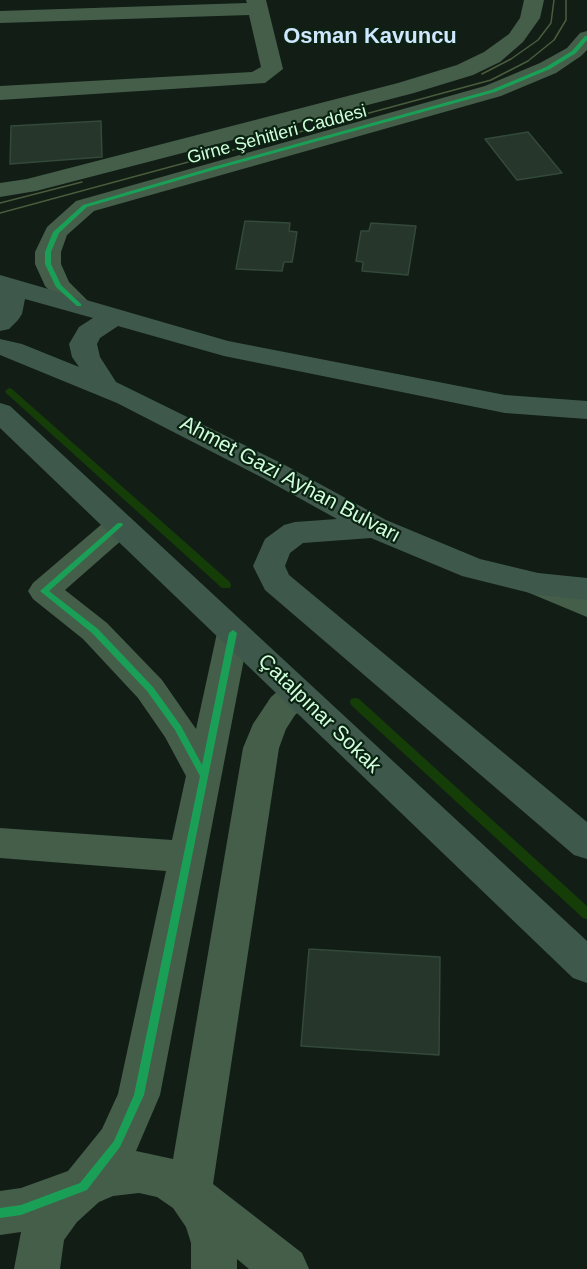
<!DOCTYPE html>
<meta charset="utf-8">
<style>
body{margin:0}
canvas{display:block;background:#111d15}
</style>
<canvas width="587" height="1269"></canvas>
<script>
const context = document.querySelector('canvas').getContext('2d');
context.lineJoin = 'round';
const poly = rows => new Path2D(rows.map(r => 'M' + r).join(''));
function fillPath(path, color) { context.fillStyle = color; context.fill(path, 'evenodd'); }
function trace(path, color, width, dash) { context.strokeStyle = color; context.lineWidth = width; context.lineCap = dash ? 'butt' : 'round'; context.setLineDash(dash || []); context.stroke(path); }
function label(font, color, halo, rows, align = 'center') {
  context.font = font + ' Helvetica,sans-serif'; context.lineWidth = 4.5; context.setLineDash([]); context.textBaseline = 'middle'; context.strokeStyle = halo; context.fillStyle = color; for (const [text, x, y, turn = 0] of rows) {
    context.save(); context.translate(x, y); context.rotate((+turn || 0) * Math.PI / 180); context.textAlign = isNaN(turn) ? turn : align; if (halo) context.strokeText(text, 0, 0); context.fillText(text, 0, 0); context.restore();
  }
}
fillPath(poly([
 [9,388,12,389,230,582,231,585,230,588,222,588,6,393,5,391,9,388],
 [355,698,359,699,587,906,587,919,583,918,351,705,350,702,351,699,355,698]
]), '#153d08');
const building = poly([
 [101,121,102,157,10,164,11,126,101,121],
 [528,132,562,173,517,180,485,139,528,132],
 [245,221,290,223,289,231,297,232,294,251,292,262,284,262,282,271,236,269,245,221],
 [371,223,416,226,408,275,362,271,363,262,356,261,361,231,369,231,371,223],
 [309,949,440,957,439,1055,301,1046,309,949]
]);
fillPath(building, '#26362a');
trace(building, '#334939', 1.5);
fillPath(poly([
 [246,0,266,0,283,69,265,83,0,100,0,86,252,72,261,67,249,15,0,23,0,11,247,3,246,0],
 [524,0,544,0,540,18,523,42,500,62,473,75,414,93,36,191,0,197,0,183,27,179,398,83,457,65,484,52,509,34,520,18,524,0],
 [587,31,587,50,581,56,556,73,501,96,94,211,67,235,61,252,61,264,69,282,92,305,88,311,79,313,70,311,45,286,35,264,35,252,47,227,76,201,485,86,540,63,567,48,580,33,587,31],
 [120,515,131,518,135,525,131,532,65,590,107,623,162,680,196,729,217,633,221,624,233,621,245,624,249,633,160,1095,136,1151,173,1159,243,748,253,724,271,697,285,685,297,681,309,685,314,694,309,703,295,715,286,729,279,748,213,1184,302,1253,309,1269,249,1269,237,1259,237,1269,191,1269,191,1243,186,1227,173,1208,157,1197,139,1193,113,1196,99,1202,77,1222,64,1240,60,1269,14,1269,21,1232,0,1235,0,1191,21,1188,68,1171,102,1129,118,1094,166,871,0,858,0,828,172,840,186,776,165,737,138,698,83,639,33,599,28,591,33,583,109,518,120,515],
 [538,573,587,592,587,617,527,592,522,584,527,576,538,573]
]), '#455e4a');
fillPath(poly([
 [0,275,228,341,505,395,587,401,587,419,505,413,224,356,118,326,100,338,97,344,100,357,116,382,283,464,386,520,480,559,538,573,587,578,587,600,538,595,462,576,371,538,303,543,290,553,285,566,289,575,587,822,587,859,574,855,265,590,253,566,265,539,284,525,295,522,337,519,263,478,117,403,0,355,0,339,22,344,79,367,72,357,69,344,79,327,93,318,25,299,22,314,18,320,9,329,0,331,0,275],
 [0,403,10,406,587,941,587,983,573,978,0,428,0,403]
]), '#3e594b');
trace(poly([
 [482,74,511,59,538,40,551,23,554,0],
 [0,203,82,182],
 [0,213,491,80,528,61,554,40,566,20,566,0]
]), '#495d3c', 1.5);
fillPath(poly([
 [585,36,587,36,587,40,576,53,550,69,495,92,217,169,87,207,59,233,51,252,51,264,61,285,81,304,81,306,77,306,56,287,45,264,45,252,53,232,83,205,213,167,491,90,546,67,572,51,585,36],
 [118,523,122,523,123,525,49,591,98,629,153,687,181,726,202,765,229,633,233,630,237,633,144,1095,120,1147,87,1190,21,1215,0,1218,0,1208,21,1205,80,1183,114,1141,134,1095,200,776,175,730,147,691,92,633,40,591,118,523]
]), '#1a9f57');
label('18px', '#ceffda', '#0c2213', [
 ["Girne Şehitleri Caddesi",277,135,-15]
]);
label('21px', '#ceffda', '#0c2213', [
 ["Ahmet Gazi Ayhan Bulvarı",290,480,28],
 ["Çatalpınar Sokak",319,714,44]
]);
label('bold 22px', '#d0e8ff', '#0c2213', [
 ["Osman Kavuncu",370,37]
]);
</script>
